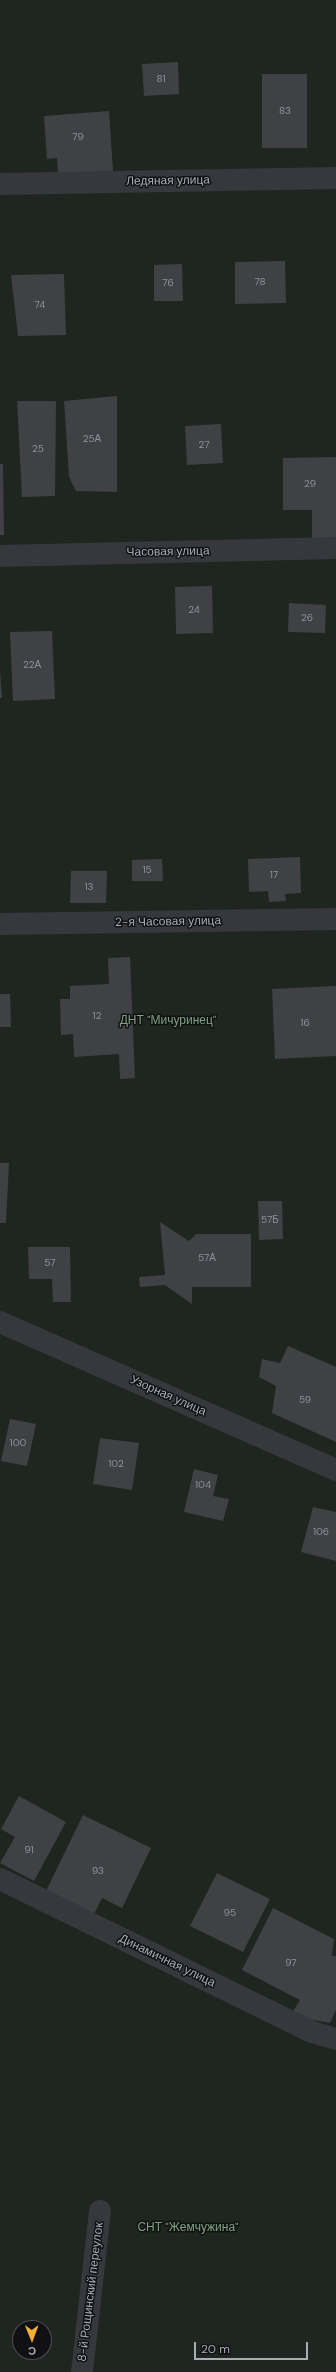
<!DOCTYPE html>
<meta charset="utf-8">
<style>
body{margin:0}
#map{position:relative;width:336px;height:2372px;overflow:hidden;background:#161618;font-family:"DM Sans",sans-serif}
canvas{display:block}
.north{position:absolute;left:12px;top:2320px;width:40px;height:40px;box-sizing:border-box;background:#111113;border:1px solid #4d4f55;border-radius:50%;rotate:179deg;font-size:11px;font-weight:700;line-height:16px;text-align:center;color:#a8adb8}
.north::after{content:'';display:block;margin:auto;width:14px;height:18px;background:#f2b134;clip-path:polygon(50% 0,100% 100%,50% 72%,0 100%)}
.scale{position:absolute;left:194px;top:2342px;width:114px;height:18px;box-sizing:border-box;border:2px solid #a8adb8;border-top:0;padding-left:5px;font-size:12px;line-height:14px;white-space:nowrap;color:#a8adb8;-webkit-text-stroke:3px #111113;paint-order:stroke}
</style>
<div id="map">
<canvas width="336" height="2372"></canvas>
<div class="north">С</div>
<div class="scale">20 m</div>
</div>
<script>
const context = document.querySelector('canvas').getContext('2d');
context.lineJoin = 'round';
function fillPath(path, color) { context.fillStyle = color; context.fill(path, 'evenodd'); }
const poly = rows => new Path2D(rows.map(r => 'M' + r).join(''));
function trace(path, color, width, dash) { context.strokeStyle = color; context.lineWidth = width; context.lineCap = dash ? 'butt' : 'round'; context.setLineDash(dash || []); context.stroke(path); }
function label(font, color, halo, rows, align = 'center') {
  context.font = font + ' "DM Sans",sans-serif'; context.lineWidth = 3; context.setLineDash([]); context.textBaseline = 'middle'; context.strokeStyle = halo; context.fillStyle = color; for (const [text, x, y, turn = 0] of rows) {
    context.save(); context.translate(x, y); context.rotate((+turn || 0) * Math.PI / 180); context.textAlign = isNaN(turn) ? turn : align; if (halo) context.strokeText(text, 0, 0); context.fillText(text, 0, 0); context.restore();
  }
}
fillPath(poly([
 [0,0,336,0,336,2372,0,2372],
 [20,2328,44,2328,44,2352,20,2352]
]), '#1e261f');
fillPath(poly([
 [178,62,179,94,144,96,142,64],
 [262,74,307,74,307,148,262,148],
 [109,111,113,171,58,175,57,158,47,159,44,116],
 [285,261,286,303,235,304,235,262],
 [182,264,183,301,154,301,154,265],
 [64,274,66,335,18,336,11,275],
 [117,396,117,492,76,491,69,477,64,401],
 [17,401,56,401,55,496,22,497],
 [221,424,223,463,187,465,185,426],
 [336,457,336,545,312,545,312,510,283,510,283,458],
 [0,464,3,464,4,535,0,535],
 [212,586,213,633,176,634,175,587],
 [289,603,326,605,325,633,288,632],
 [52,631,55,699,13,701,10,632],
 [0,671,2,698,0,698],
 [300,857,301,893,285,894,286,901,269,902,268,891,249,892,248,859],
 [162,859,163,881,132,881,132,860],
 [71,871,107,871,106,903,70,903],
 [130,957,135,1078,120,1079,119,1054,74,1057,73,1034,61,1035,60,999,70,999,70,986,109,984,108,958],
 [336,986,336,1056,275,1059,272,989],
 [0,994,10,994,11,1027,0,1027],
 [0,1163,9,1163,6,1223,0,1223],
 [258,1201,282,1201,283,1239,259,1240],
 [160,1222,189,1241,196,1234,251,1234,251,1287,192,1287,192,1304,165,1285,140,1287,139,1277,165,1275],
 [28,1247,70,1247,71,1302,53,1302,52,1279,29,1279],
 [288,1346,336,1367,336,1442,272,1413,276,1386,259,1377,262,1359,280,1363],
 [10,1419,36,1424,27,1466,1,1461],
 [100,1438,139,1443,132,1490,93,1484],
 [194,1469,218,1475,213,1496,229,1499,223,1521,184,1512],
 [313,1507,336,1512,336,1561,301,1552],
 [19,1796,66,1822,34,1881,0,1863,15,1837,1,1829],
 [83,1815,151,1848,122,1908,102,1898,93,1916,45,1893],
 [217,1873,270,1899,243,1952,190,1926],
 [273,1908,334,1939,332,1956,336,1956,336,2010,330,2023,290,2016,300,2000,242,1970]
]), '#404145');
trace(poly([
 [0,184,336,178],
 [0,556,336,548],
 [0,924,336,919],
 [0,1322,336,1470],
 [0,1879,312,2032,336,2039],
 [82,2372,100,2211]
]), '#37383d', 22);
label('10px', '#8e929b', null, [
 ["81",161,79],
 ["83",285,111],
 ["79",78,137],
 ["78",260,282],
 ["76",168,283],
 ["74",40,305],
 ["25А",92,439],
 ["27",204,445],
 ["25",38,449],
 ["29",310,484],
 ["24",194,610],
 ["26",307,618],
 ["22А",32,665],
 ["15",147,870],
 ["17",274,875],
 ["13",89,887],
 ["12",97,1016],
 ["16",305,1023],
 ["57Б",270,1220],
 ["57А",207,1258],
 ["57",50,1263],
 ["59",305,1400],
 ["100",18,1443],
 ["102",116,1464],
 ["104",203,1485],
 ["106",321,1532],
 ["91",29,1850],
 ["93",98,1871],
 ["95",230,1913],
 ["97",291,1963]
]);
label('12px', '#a8adb8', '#111113', [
 ["Ледяная улица",168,181,-1],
 ["Часовая улица",168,552,-1],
 ["2-я Часовая улица",168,922,-1],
 ["Узорная улица",168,1396,24],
 ["Динамичная улица",167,1961,26],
 ["8-й Рощинский переулок",91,2292,-83]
]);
label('12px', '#7fa381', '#111113', [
 ["ДНТ \"Мичуринец\"",168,1021],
 ["СНТ \"Жемчужина\"",188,2228]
]);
</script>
